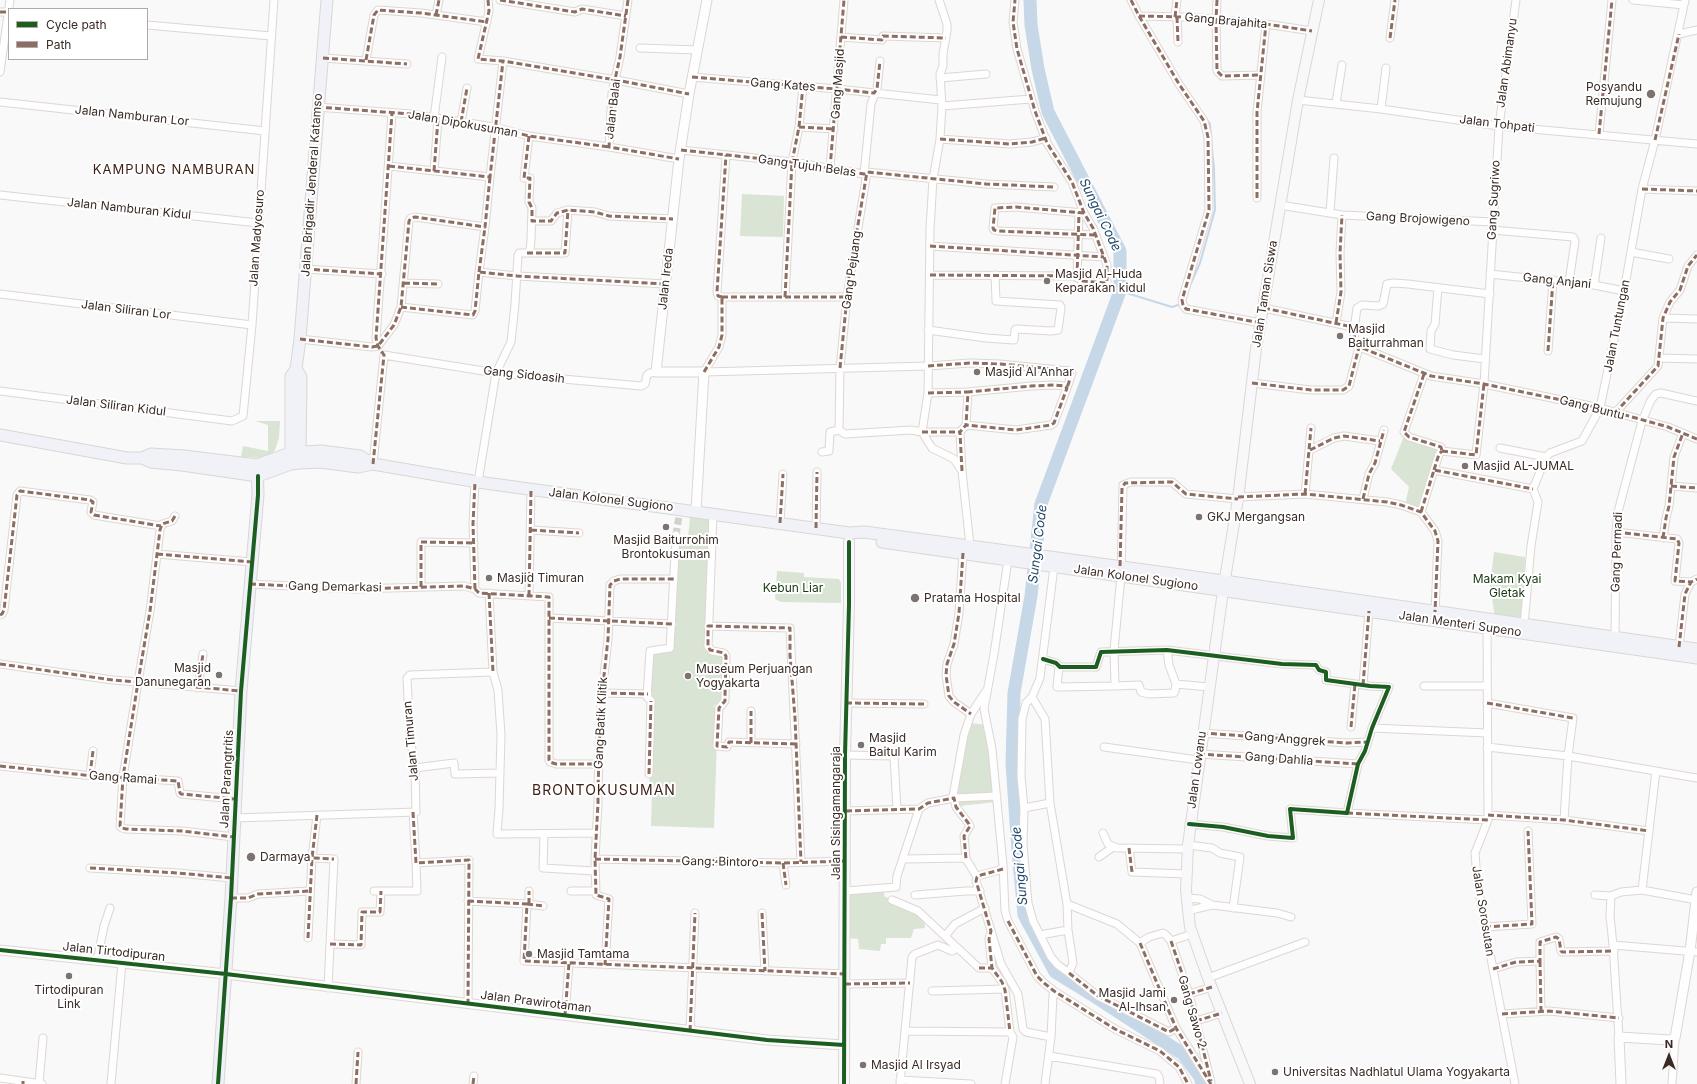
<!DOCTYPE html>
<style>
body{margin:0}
#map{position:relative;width:1697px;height:1084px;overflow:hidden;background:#f9f9f9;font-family:Inter,sans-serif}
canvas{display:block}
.legend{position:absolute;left:8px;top:8px;width:140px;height:52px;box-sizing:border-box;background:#fff;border:1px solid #b0aaa7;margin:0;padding:5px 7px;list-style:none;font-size:12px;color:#392a24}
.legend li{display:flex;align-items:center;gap:8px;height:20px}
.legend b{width:20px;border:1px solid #b0aaa7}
.north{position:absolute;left:1649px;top:1036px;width:40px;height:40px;-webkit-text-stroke:3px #fff;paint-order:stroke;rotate:0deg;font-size:11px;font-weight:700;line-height:16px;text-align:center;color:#392a24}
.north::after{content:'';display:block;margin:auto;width:14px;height:18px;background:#392a24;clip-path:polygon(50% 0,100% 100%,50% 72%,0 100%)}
</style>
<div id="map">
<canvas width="1697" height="1084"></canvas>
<ul class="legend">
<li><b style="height:5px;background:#1b5e20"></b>Cycle path</li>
<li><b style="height:5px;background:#8d6e63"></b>Path</li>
</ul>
<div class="north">N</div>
</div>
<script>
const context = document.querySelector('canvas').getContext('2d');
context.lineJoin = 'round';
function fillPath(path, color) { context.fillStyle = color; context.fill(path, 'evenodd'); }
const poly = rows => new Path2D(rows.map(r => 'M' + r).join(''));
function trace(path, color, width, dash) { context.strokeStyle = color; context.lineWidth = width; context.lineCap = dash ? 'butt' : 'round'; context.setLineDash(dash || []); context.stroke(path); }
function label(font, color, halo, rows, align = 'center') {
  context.font = font + ' Inter,sans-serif'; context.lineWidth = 4; context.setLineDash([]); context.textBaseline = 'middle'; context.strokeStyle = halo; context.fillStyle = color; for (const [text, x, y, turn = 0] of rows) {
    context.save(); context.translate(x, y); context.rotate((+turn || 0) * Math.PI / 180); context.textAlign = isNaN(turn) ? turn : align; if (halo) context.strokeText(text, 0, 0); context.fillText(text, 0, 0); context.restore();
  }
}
fillPath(poly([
 [742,194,784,196,783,237,740,236],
 [255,421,280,421,279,438,275,450,272,454,264,458,241,457,243,446,268,451,268,425],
 [1404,436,1439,448,1419,509,1405,505,1409,487,1391,469],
 [690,517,711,519,705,650,710,653,725,657,722,698,713,707,718,707,714,828,651,826,652,789,649,788,651,722,649,696,651,651,672,648,680,536,688,537],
 [1494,552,1525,557,1523,622,1495,618,1490,585],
 [777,571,804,573,804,577,839,579,841,583,841,603,781,602,775,599],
 [970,723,987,725,996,802,960,806,954,798,959,762],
 [885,889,884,896,907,908,924,920,925,928,914,929,911,938,886,938,886,944,881,944,880,951,859,949,858,939,847,938,848,892]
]), '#d9e4d5');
trace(poly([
 [1206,118,1210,124,1211,137],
 [1188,290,1200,263,1215,210,1214,168,1211,141],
 [1120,291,1172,307,1178,305]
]), '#c6d7e8', 2);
trace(poly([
 [1030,0,1031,25,1038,69,1048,112,1120,251,1120,291,1041,504,1031,596,1014,693,1012,763,1018,851,1024,915,1055,972,1094,996,1183,1054,1200,1077,1202,1084]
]), '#c6d7e8', 13);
trace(poly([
 [676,535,680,509]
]), '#d3d0ce', 7, [7, 3.5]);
const minor = poly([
 [488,0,489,11,478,59,503,61,616,80,689,94],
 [500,0,575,12,582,9,626,16],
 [628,0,620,57,612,93,609,147,679,159],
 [939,0,947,24,947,31,943,54,943,66,940,74,942,106,940,139,933,179,930,229,928,393,922,432,932,448,954,459,962,471,970,546],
 [1131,0,1139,16,1179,84,1204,121,1208,137,1209,210,1182,300,1183,305,1186,309,1261,323],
 [1217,0,1216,20,1217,71,1222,76,1260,75],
 [1633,0,1684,5],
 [0,12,9,12],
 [436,15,439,0],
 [1139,16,1187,17,1266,24,1312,31],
 [1175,17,1177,0],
 [1177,17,1178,42],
 [147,25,271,36],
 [1679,34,1697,30],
 [841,37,882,40,883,36,946,38],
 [1390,38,1395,0],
 [640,48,697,50],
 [323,58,407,64],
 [366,60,374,15,378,10,421,13,487,22],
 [0,72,10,0],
 [692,77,837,89,941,100],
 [940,78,986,74],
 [1298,100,1381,109,1499,126,1697,144],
 [0,102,265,131],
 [1336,103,1342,65],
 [942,106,1031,99],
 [317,107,411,114,494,127,529,136,609,147],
 [1381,109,1386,68],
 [434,118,442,57],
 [461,122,467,88],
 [799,127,834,129],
 [1599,134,1612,0],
 [940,139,1010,144,1032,142,1046,138],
 [681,150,792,162,864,174,867,172,986,184,1054,187],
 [389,166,490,177,503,61],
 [830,168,844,0],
 [434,171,438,119],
 [867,172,847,297,840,368,839,430,845,434,911,430,922,432,960,432],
 [864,174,871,104,877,89,880,61],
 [1642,189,1697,191],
 [0,195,258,223],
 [1257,198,1257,112,1266,24],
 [1280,205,1342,215,1493,222],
 [1084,213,1016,207,995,208,993,228,994,230,998,231,1095,235],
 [1330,213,1334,158],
 [532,221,551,221,557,213,568,210,595,212,609,216,673,219],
 [1492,230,1573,237,1575,241,1569,282],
 [930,246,1104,257],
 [1631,252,1669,259],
 [527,253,530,250,531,240,532,208,529,202,530,178,524,178,529,136],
 [305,269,382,274],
 [479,272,485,227],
 [1490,274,1594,285,1624,291],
 [930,275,1074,276,1083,281,1105,283,1107,282,1107,265,1093,228,1084,213,1072,182,1047,143,1035,111,1017,49,1013,22,1015,0],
 [1077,277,1079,212],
 [404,283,438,284],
 [1594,285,1601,238],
 [1438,288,1435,324,1431,331,1430,349,1453,355,1485,359],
 [0,294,252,325],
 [722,297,718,296,717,292,726,155],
 [722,297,847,297],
 [785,297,792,162,799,127,803,86],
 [401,307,473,315,475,311,479,272,517,276,666,284],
 [1264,308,1348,326,1354,329,1355,345,1431,376,1484,384,1600,408,1668,427,1697,439],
 [1663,318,1697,319],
 [1336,323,1341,292,1340,253,1342,215],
 [1354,329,1357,308,1362,305,1378,306,1383,304,1387,284,1394,283,1408,284,1490,294],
 [928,330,986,338,1014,340,1015,330,1016,329,1051,331,1058,330,1061,308,1060,305,996,301,995,275],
 [300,339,372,347,378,346,394,325,401,307,409,221,411,218,415,217,485,227,490,177],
 [378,346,376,338,392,113],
 [1548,351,1553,280],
 [1659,358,1697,359],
 [704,372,928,366,970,363,1000,364,1069,371,1072,373,1067,388],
 [704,372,719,347,722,335,722,297],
 [1424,374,1404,432,1409,437,1441,447,1442,451],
 [1252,383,1311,390,1343,390,1349,386,1359,347],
 [0,391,232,421,243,416,252,325,274,0],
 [928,393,968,392],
 [1615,413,1658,366,1663,318,1670,302,1680,290,1688,266,1697,255],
 [1500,448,1546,457],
 [1310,450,1334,438,1344,436,1380,441],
 [1442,451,1476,455,1484,384,1499,126,1516,0],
 [822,452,829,451,830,432,839,430],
 [373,464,384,355,496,373,641,386,645,384,647,375,650,373,656,372],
 [1434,470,1439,454,1442,451],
 [962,471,960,432,966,425,1016,430,1051,425,1054,423,1067,388,1064,386,1054,385,1031,386,968,392,966,425],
 [478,482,496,373,511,342,515,304,518,255,519,253,565,253,568,210],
 [1671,486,1697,488],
 [1305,494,1311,428],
 [1238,497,1305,494,1387,502,1401,505,1421,512,1435,531,1438,541,1435,612],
 [1363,499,1369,474,1375,463,1384,430],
 [1421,512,1434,470,1533,489],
 [713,514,708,646,712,651,724,653,726,656,725,697,725,701,719,708,717,746,727,747,729,742,796,744],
 [175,516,172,521,162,524,160,530,150,611,138,682,241,691],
 [780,523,783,474],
 [816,528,817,472],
 [531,530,579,533],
 [1616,532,1677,539,1679,543,1675,581,1691,582],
 [1663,538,1666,518,1669,506,1674,457,1683,433],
 [963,553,959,613,954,644,947,664,946,675,949,696,954,702,971,714],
 [157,554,252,562],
 [1008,560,994,654,984,709,992,749,1003,865,1005,911,1008,921,1037,976,1044,983,1054,991,1115,1029,1160,1051,1179,1067,1188,1084],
 [1054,567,1040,678,1032,697,1045,719,1050,803,1067,904,1117,924,1140,943,1176,1028,1211,1084],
 [250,584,354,589,464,586,475,589,479,593,549,597,549,760,550,762,556,764,599,764],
 [421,587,421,542,474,543],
 [475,589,473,524,475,482],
 [489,593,493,672,498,690,501,735,499,809,497,834,596,833],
 [529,596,531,490],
 [0,615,2,614,4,610,17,495,20,491,90,500,93,502,91,512,94,515,161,526],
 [549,618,672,624],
 [1487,625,1488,820,1475,853,1477,879,1485,927,1515,1084],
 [1524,625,1531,546,1538,502,1533,489,1546,457,1550,453,1582,441,1600,408,1624,291,1642,189,1655,140,1685,0],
 [708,626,790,628,801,862],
 [1615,637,1616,532,1618,512,1642,421,1651,400,1656,394,1661,393,1697,401],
 [1679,647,1685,594,1691,582,1697,579],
 [1167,650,1169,665,1176,684],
 [1043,659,1056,663,1060,667,1096,667,1101,652,1167,650,1282,664,1316,665,1319,670,1326,672,1326,680,1370,686,1389,687,1372,728,1365,751,1358,764,1347,813,1290,809,1293,838,1268,836,1223,827,1189,824],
 [0,664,113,680,138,682,123,777,120,826,122,828,126,829,182,831,234,837],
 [1059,667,1057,687,1115,686,1114,650,1121,576,1123,485,1131,482,1172,482,1186,494,1238,499],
 [1363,685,1369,611],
 [1115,686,1139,685,1141,692,1149,694,1174,693,1175,691,1176,684,1209,687],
 [1424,686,1487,686],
 [198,688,203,654],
 [986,691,971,714,964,735,953,796,954,798,997,796],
 [602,693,648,694],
 [846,703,924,704],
 [1487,703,1573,718,1568,756,1564,820],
 [1351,727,1355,684],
 [1372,728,1487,733],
 [1202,733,1347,743,1367,742],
 [751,743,751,711],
 [1104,747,1198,760],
 [1487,747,1568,756,1697,778],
 [1199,754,1358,764],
 [845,755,894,756,897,810],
 [0,766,84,775,178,781,180,793,181,794,235,799],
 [415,768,454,763,455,774,500,773],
 [649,774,651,701,647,697,650,651,670,648,676,535],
 [90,775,93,751],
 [1024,808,1021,776,1022,719,1026,703,1032,697],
 [846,811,919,809,928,803,954,798,956,807,969,824,970,826,964,836,966,859],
 [413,812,416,863,469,860,468,1004],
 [1347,813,1488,820],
 [317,815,312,858,334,859,328,988],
 [1488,815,1564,820,1649,831],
 [235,818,416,812,415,768,410,737,407,678,410,675,493,672],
 [1103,833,1108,844,1117,848,1187,849],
 [544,834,543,868,595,871],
 [1188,845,1212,848,1220,853,1240,857,1233,908],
 [1129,848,1132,872,1186,874],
 [1099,857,1113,847],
 [595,859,783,863,846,861],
 [904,859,964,858,968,862,977,877],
 [783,863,786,885],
 [90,868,178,873,232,878],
 [1003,869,981,875,977,877,976,881,1001,964,1018,994,1023,1029,1026,1032,1051,1037,1045,1084],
 [1642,890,1656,771],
 [374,891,417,891,416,863],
 [571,891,596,891],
 [846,891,896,887,897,876,919,809],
 [915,895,966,891,980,891],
 [1595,895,1611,896],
 [231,898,248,898,258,894,309,891],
 [1186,898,1200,899,1212,905,1277,913,1291,917],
 [892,900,918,911,979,968,992,968],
 [468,901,527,904,524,961,845,974],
 [527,904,543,906],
 [529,904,529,891],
 [1067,904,1068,930,1073,963,1069,973,1058,965,1051,957,1040,935,1068,930],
 [1187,911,1212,905],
 [762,913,765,971],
 [1485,927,1532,924,1528,831],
 [990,935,989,939,992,968,1002,982,1005,990,1010,1032,1013,1037,1005,1084],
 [1040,935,1033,921,1028,903,1023,844,1024,808,1050,803],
 [945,936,955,924,985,908],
 [308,938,312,858],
 [1171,941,1192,934],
 [1140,943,1149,937,1163,933,1166,935,1171,941,1189,994,1211,1082],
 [330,944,361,945,362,912,380,912,381,891],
 [1613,945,1697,952],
 [97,961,104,926,110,908],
 [1540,961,1541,1011],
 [605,965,609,899,596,895,595,859,598,803,598,787,601,703,608,639,610,585,614,581,620,579,674,579],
 [1493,969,1516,962,1540,961,1540,942,1556,937,1559,939,1561,951,1562,952,1614,951],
 [1069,973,1098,996,1120,1007,1169,1032,1176,1028],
 [1208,978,1305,942],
 [845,984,910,983],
 [932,991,1005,989],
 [1189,994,1212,987],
 [1502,1014,1549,1011,1619,1018],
 [565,1015,569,963],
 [1196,1021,1222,1013],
 [690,1031,695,913],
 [905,1031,1010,1032],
 [1051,1037,1053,995],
 [1619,1037,1613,945,1610,916,1611,896,1621,892,1642,890,1697,900],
 [1049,1056,1157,1074,1159,1077,1160,1084],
 [0,1078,42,1084],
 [900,1080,971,1084],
 [39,1083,43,1038],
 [111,1084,122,963],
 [356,1084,358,1052],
 [473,1084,474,1076],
 [900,1084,912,957,915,954,938,945,952,951,957,948],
 [1672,1084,1675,1039]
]);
const tertiary = poly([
 [696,511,704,372,656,372,679,159,689,94,707,0],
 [0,950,226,974,767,1040,844,1045],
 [1621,1084,1619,1037,1670,1040,1675,1038,1690,951,1697,892]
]);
const secondary = poly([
 [844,1084,845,755,849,605,849,542],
 [1250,1084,1208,978,1190,927,1186,890,1188,845,1223,591,1238,499,1256,349,1298,100,1319,0]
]);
const primary = poly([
 [296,369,301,377,300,457],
 [0,435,127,458,142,458,151,462,182,465,258,476,291,464,300,463,320,462,358,467,373,464],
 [142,458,151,454,184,456,257,465,290,453,321,451,360,456,373,464,478,482,849,533,864,532,970,546,1224,581,1697,649],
 [291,464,291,376,296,369,300,339,327,0],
 [882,542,1697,658],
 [218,1084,231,898,241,691,258,495,257,465]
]);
trace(minor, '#ded6d3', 9);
trace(tertiary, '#ded6d3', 11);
trace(secondary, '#ded6d3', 12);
trace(primary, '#d9d6d5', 13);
trace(minor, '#fefefe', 7);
trace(tertiary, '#fefefe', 9);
trace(secondary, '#f8f8fb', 10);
trace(primary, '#f1f2f8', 11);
trace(poly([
 [488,0,489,11,478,59,503,61,616,80,689,94],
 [500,0,575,12,582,9,626,16],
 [628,0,620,57,612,93,609,147,679,159],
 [1131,0,1139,16,1179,84,1204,121,1208,137,1209,210,1182,300,1183,305,1186,309,1261,323],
 [1217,0,1216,20,1217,71,1222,76,1260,75],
 [0,12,8,12],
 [436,15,439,0],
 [1139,16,1187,17,1266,24,1312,31],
 [1175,17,1177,0],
 [1177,17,1178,42],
 [841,37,882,40,883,36,946,38],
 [1390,38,1395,0],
 [323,58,407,64],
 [366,60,374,15,378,10,421,13,487,22],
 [692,77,837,89,874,93,877,89,880,61],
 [317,107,411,114,494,127,529,136,609,147],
 [461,122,467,88],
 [799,127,834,129],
 [1599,134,1612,0],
 [529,136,524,178,530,178,529,202,532,208,532,221,551,221,557,213,568,210,595,212,609,216,673,219],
 [940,139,1010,144,1032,142,1046,138],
 [1655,140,1679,34],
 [681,150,792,162,864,174,867,172,986,184,1054,187],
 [389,166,490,177,503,61],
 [830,168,844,0],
 [434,171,438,119],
 [1642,189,1697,191],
 [1257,198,1257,112,1266,24],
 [1084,213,1016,207,995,208,993,228,994,230,998,231,1095,235],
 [930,246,1104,257],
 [527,253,565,253,568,210],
 [305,269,382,274],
 [479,272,485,227],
 [930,275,1074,276,1083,281,1105,283,1107,282,1107,265,1093,228,1084,213,1072,182,1047,143,1035,111,1017,49,1013,22,1015,0],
 [1077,277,1079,212],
 [404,283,438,284],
 [722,297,718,296,717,292,726,155],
 [722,297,847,297],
 [785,297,792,162,799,127,803,86],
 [401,307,473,315,475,311,479,272,517,276,666,284],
 [1264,308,1348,326,1354,329,1355,345,1431,376,1484,384,1600,408,1668,427,1697,439],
 [1336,323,1341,292,1340,253,1342,215],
 [300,339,372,347,378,346,394,325,401,307,409,221,411,218,415,217,485,227,490,177],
 [1548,351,1553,280],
 [928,366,970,363,1000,364,1065,370,1072,373,1067,388],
 [840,368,849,277,867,172],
 [704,372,719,347,722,335,722,297],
 [1424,374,1404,432,1409,437,1441,447,1442,451],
 [1252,383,1311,390,1343,390,1349,386,1359,347],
 [928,393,968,392],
 [1615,413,1658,366,1663,318,1670,302,1680,290,1688,266,1697,255],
 [922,432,960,432],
 [1310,450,1334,438,1344,436,1380,441],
 [1442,451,1476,455,1484,384],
 [373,464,384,355,378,346,376,338,392,113],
 [1434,470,1439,454,1442,451],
 [962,471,960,432,966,425,1016,430,1051,425,1054,423,1067,388,1064,386,1054,385,1031,386,968,392,966,425],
 [1671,486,1697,488],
 [1305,494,1311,428],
 [1238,497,1305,494,1387,502,1401,505,1421,512,1435,531,1438,541,1435,612],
 [1363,499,1369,474,1375,463,1384,430],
 [1421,512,1434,470,1533,489],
 [175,516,172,521,162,524,160,530,150,611,138,682,241,691],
 [780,523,783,474],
 [816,528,817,472],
 [531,530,579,533],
 [1616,532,1677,539,1679,543,1675,581,1691,582],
 [1663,538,1666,518,1669,506,1674,457,1683,433],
 [963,553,959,613,954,644,947,664,946,675,949,696,954,702,971,714],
 [157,554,252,562],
 [1120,566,1122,488,1125,483,1172,482,1186,494,1238,499],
 [250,584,354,589,464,586,475,589,479,593,549,597,549,760,550,762,556,764,599,764],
 [421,587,421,542,474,543],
 [475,589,473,524,475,482],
 [489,593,493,672],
 [529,596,531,490],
 [0,615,2,614,4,610,17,495,20,491,90,500,93,502,91,512,94,515,161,526],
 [549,618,672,624],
 [1679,647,1685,594,1691,582,1697,579],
 [0,664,113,680,138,682,123,777,120,826,122,828,126,829,182,831,234,837],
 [1363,685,1369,611],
 [198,688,203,654],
 [602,693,648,694],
 [846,703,924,704],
 [1487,703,1573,718],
 [1351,727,1355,684],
 [1202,733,1347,743,1367,742],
 [751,743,751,711],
 [796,744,729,742,727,747,717,746,719,708,725,701,725,697,726,656,724,653,710,650,708,646,708,626,790,628,790,655,795,718,801,862],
 [1199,754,1358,764],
 [0,766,84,775,178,781,180,793,181,794,235,799],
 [649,774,651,701],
 [90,775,93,751],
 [846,811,919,809,928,803,954,798,956,807,969,824,970,826,964,836,966,859],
 [413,812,416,863,469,860,468,1004],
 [1347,813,1488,820],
 [317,815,312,858,334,859],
 [1488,815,1564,820,1649,831],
 [1129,848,1132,872],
 [595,859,783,863,846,861],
 [783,863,786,885],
 [90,868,178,873,232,878],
 [1003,869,981,875,977,877,976,881,991,931,989,939,992,968,1002,982,1005,990,1010,1032],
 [231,898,248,898,258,894,309,891],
 [468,901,527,904,524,961,845,974],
 [527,904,543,906],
 [529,904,529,891],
 [762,913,765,971],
 [1008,921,1037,976,1044,983,1054,991,1115,1029,1160,1051,1179,1067,1188,1084],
 [1485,927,1532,924,1528,831],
 [308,938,312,858],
 [1171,941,1189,994,1211,1081],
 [1140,943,1176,1028,1211,1084],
 [330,944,361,945,362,912,380,912,381,891],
 [1540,961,1541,1011],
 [605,965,609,899,596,895,595,859,598,803,598,787,601,703,608,639,610,585,614,581,620,579,674,579],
 [979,968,992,968],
 [1493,969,1516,962,1540,961,1540,942,1556,937,1559,939,1561,951,1562,952,1614,951],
 [1069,973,1098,996,1120,1007,1169,1032,1176,1028],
 [845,984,910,983],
 [1189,994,1212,987],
 [1502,1014,1549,1011,1619,1018],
 [565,1015,569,963],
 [1196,1021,1222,1013],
 [690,1031,695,913],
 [23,1084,23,1081],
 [356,1084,358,1052],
 [473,1084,474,1076]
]), '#8d6e63', 3, [6, 3]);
trace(poly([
 [1043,659,1056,663,1060,667,1096,667,1101,652,1167,650,1282,664,1316,665,1319,670,1326,672,1326,680,1370,686,1389,687,1372,728,1365,751,1358,764,1347,813,1290,809,1293,838,1268,836,1223,827,1189,824],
 [0,950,226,974,767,1040,844,1045],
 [218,1084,231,898,241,691,258,495,258,476],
 [844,1084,845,755,849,605,849,542]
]), '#1b5e20', 4);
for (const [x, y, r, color] of [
 [1651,94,5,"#7c726f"],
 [1047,281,4,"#7c726f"],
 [1340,336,4,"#7c726f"],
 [977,372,4,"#7c726f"],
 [1465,466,4,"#7c726f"],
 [1199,517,4,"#7c726f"],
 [666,527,4,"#7c726f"],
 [489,578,4,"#7c726f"],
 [915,598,5,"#7c726f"],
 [219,675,4,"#7c726f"],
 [688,676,4,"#7c726f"],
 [861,745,4,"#7c726f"],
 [251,857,5,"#7c726f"],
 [529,954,4,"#7c726f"],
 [69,976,4,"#7c726f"],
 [1174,1000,4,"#7c726f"],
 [863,1065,4,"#7c726f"],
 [1275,1072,4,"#7c726f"]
]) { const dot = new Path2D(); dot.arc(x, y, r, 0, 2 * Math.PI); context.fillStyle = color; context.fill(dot); trace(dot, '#fff', 1.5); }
label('12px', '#392a24', '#fff', [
 ["Gang Brajahita",1226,21,5],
 ["Jalan Abimanyu",1507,63,-82],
 ["Gang Masjid",838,84,-86],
 ["Gang Kates",783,85,4],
 ["Jalan Balai",613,109,-83],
 ["Jalan Namburan Lor",132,116,6],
 ["Jalan Dipokusuman",463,124,10],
 ["Jalan Tohpati",1497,124,7],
 ["Gang Tujuh Belas",807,166,8],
 ["Jalan Brigadir Jenderal Katamso",312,185,-86],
 ["Gang Sugriwo",1494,200,-87],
 ["Jalan Namburan Kidul",129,209,6],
 ["Gang Brojowigeno",1418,219,3],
 ["Jalan Madyosuro",257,238,-86],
 ["Gang Pejuang",852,270,-82],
 ["Jalan Ireda",666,279,-84],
 ["Gang Anjani",1557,281,6],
 ["Jalan Taman Siswa",1265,294,-81],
 ["Jalan Siliran Lor",126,310,7],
 ["Jalan Tuntungan",1617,326,-79],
 ["Gang Sidoasih",524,375,6],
 ["Jalan Siliran Kidul",116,406,7],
 ["Gang Buntu",1592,408,14],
 ["Jalan Kolonel Sugiono",611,500,7],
 ["Gang Permadi",1617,552,-88],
 ["Jalan Kolonel Sugiono",1136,578,8],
 ["Gang Demarkasi",335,587,1],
 ["Jalan Menteri Supeno",1460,624,8],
 ["Gang Batik Klitik",601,723,-87],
 ["Gang Anggrek",1285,739,4],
 ["Jalan Timuran",411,741,-95],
 ["Gang Dahlia",1279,759,4],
 ["Jalan Lowanu",1197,770,-82],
 ["Gang Ramai",123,778,4],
 ["Jalan Parangtritis",227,779,-87],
 ["Jalan Sisingamangaraja",836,813,-90],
 ["Gang: Bintoro",720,862,1],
 ["Jalan Sorosutan",1483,911,81],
 ["Jalan Tirtodipuran",114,952,6],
 ["Jalan Prawirotaman",536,1002,7],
 ["Gang Sawo 2",1192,1012,74]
]);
label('12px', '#392a24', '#fff', [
 ["Posyandu",1642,87,"right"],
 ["Remujung",1642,101,"right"],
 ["Masjid Al-Huda",1055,274],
 ["Keparakan kidul",1055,288],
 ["Masjid",1348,329],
 ["Baiturrahman",1348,343],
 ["Masjid Al Anhar",985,372],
 ["Masjid AL-JUMAL",1473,466],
 ["GKJ Mergangsan",1207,517],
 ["Masjid Baiturrohim",666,540,"center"],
 ["Brontokusuman",666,554,"center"],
 ["Masjid Timuran",497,578],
 ["Pratama Hospital",924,598],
 ["Masjid",211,668,"right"],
 ["Danunegaran",211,682,"right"],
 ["Museum Perjuangan",696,669],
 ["Yogyakarta",696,683],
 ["Masjid",869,738],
 ["Baitul Karim",869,752],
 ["Darmaya",260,857],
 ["Masjid Tamtama",537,954],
 ["Tirtodipuran",69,990,"center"],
 ["Link",69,1004,"center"],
 ["Masjid Jami",1166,993,"right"],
 ["Al-Ihsan",1166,1007,"right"],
 ["Masjid Al Irsyad",871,1065],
 ["Universitas Nadhlatul Ulama Yogyakarta",1283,1072]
], 'left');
label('12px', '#17360f', '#fff', [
 ["Makam Kyai",1507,579],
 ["Gletak",1507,593],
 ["Kebun Liar",793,588]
]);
context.letterSpacing = '1px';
label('13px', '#402318', '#fff', [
 ["KAMPUNG NAMBURAN",174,170]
]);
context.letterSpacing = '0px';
label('italic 13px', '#20476a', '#fff', [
 ["Sungai Code",1100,215,64],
 ["Sungai Code",1038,544,-83],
 ["Sungai Code",1020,866,-95]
]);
context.letterSpacing = '1px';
label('14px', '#402318', '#fff', [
 ["BRONTOKUSUMAN",604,791]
]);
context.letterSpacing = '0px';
</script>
